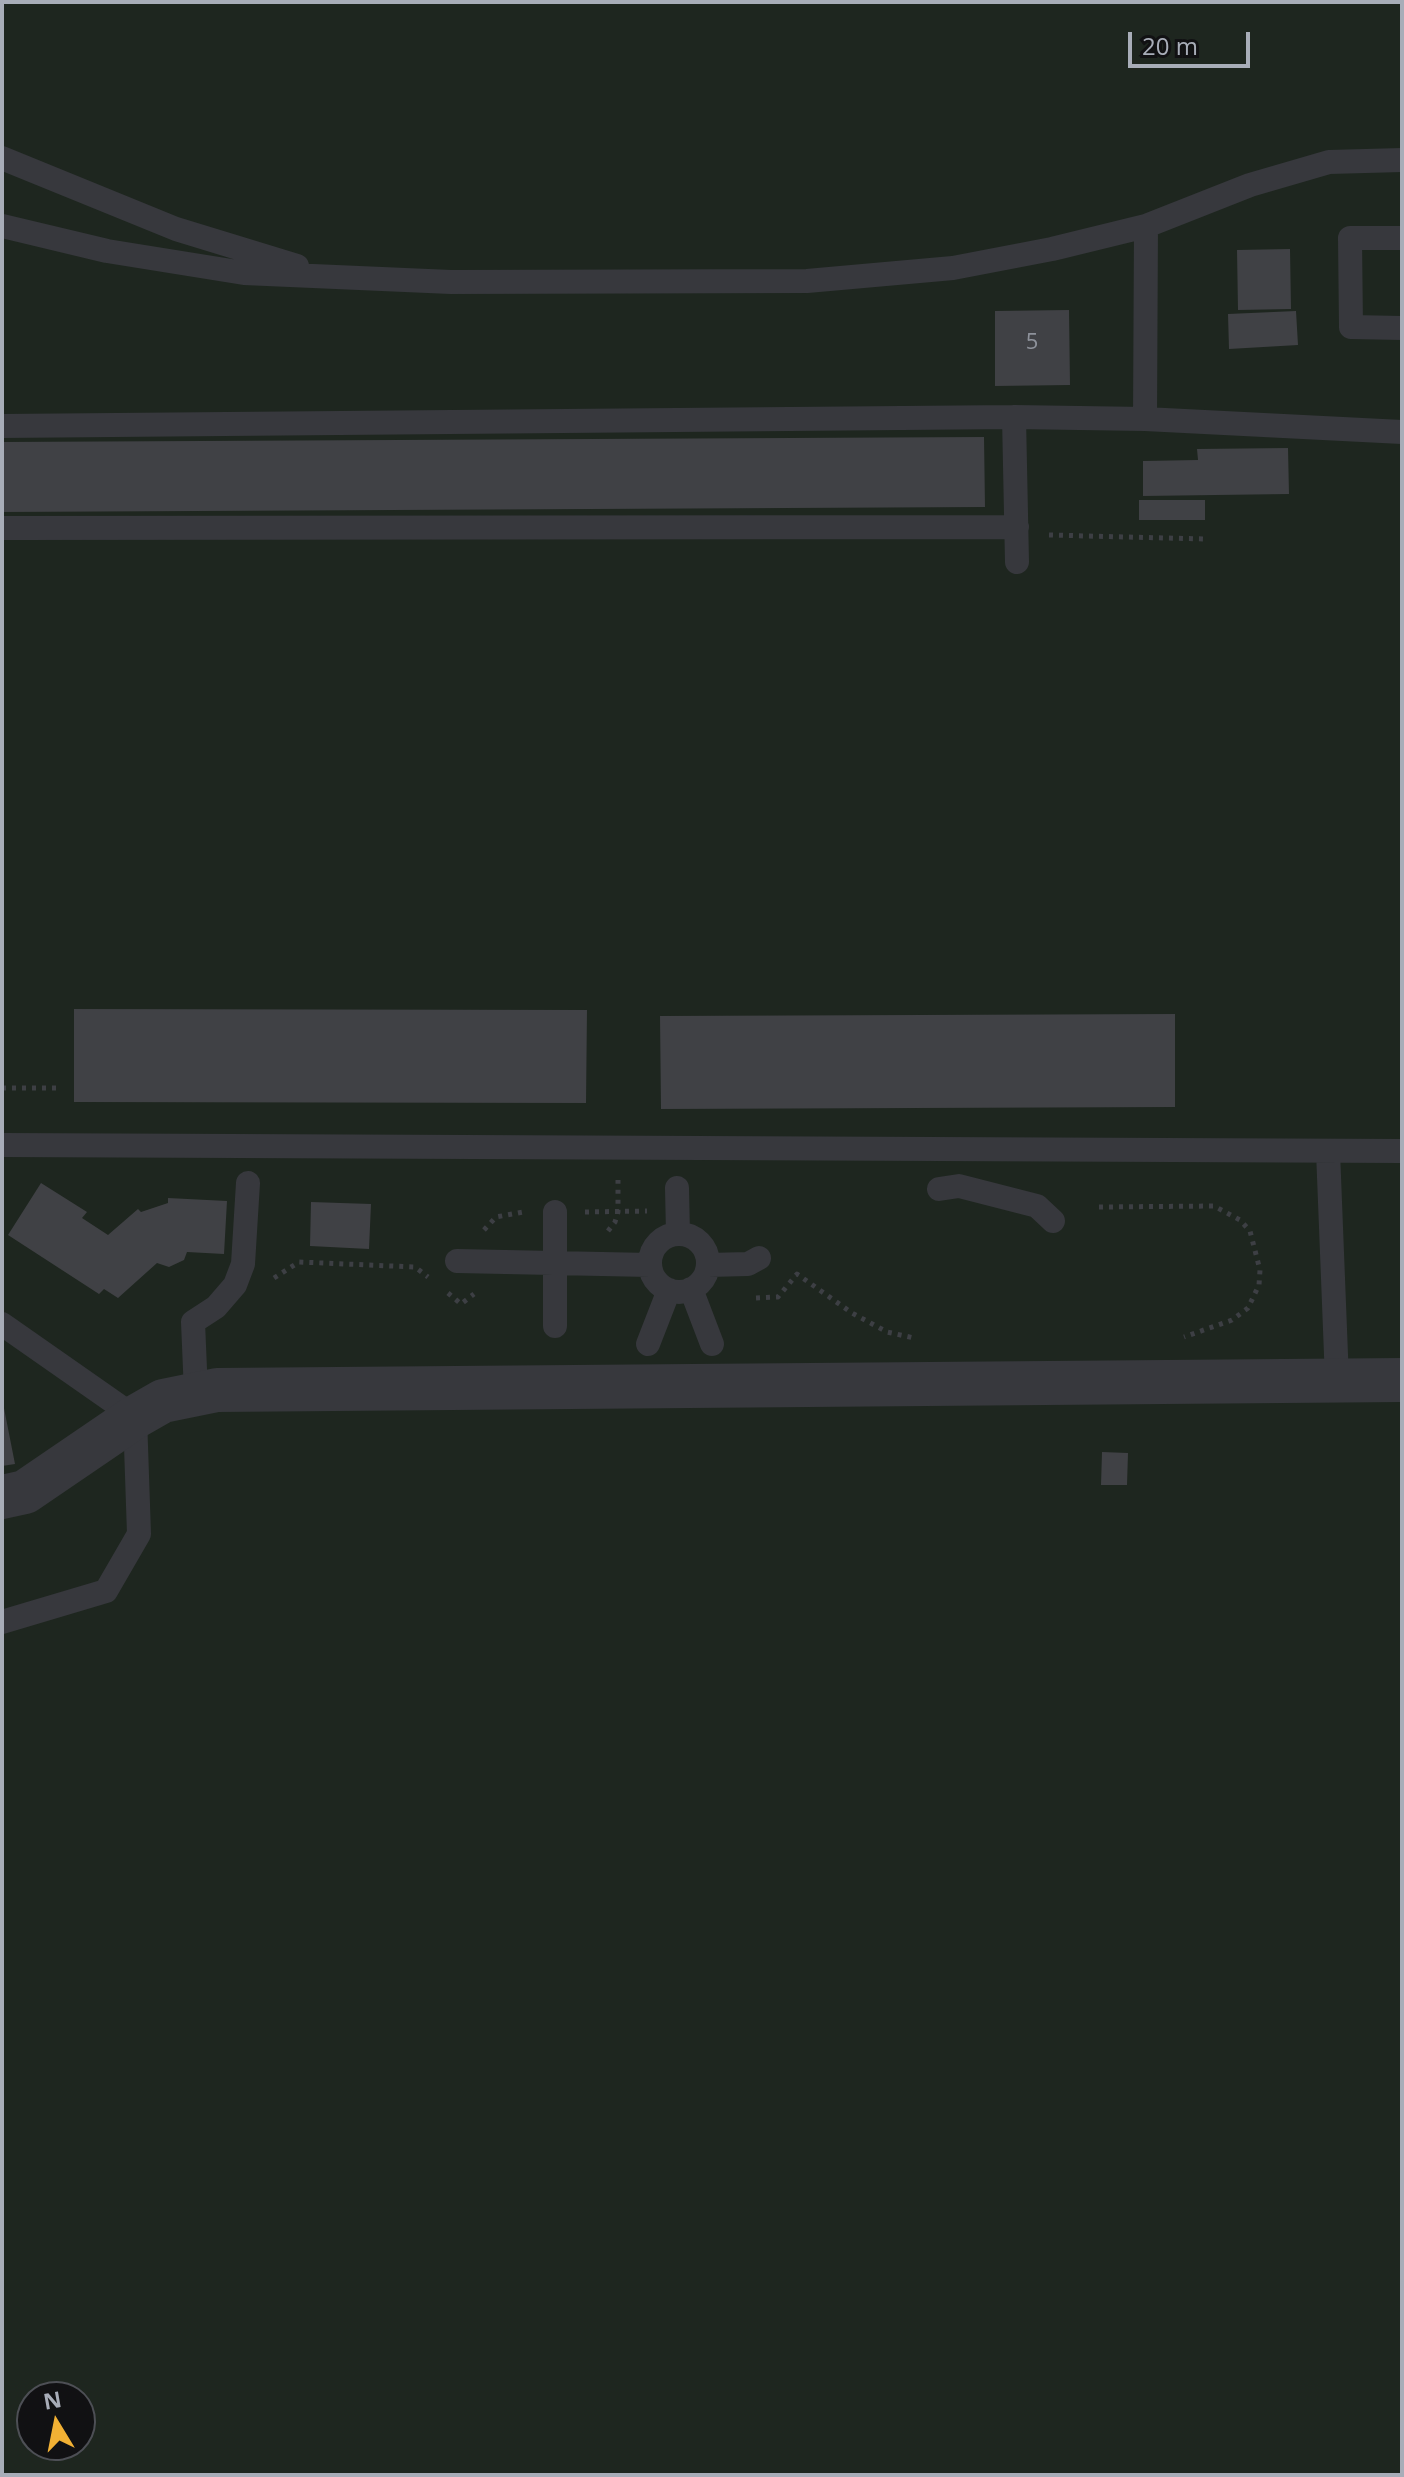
<!DOCTYPE html>
<style>
body{margin:0}
#map{position:relative;width:1404px;height:2477px;overflow:hidden;background:#161618;font-family:"Open Sans",sans-serif}
canvas{display:block}
.frame{position:absolute;inset:0;border:4px solid #a8adb8;pointer-events:none}
.north{position:absolute;left:16px;top:2381px;width:80px;height:80px;box-sizing:border-box;background:#111113;border:2px solid #4d4f55;border-radius:50%;rotate:350deg;font-size:22px;font-weight:700;line-height:32px;text-align:center;color:#a8adb8}
.north::after{content:'';display:block;margin:auto;width:28px;height:36px;background:#f2b134;clip-path:polygon(50% 0,100% 100%,50% 72%,0 100%)}
.scale{position:absolute;left:1128px;top:32px;width:122px;height:36px;box-sizing:border-box;border:4px solid #a8adb8;border-top:0;padding-left:10px;font-size:24px;line-height:28px;white-space:nowrap;color:#a8adb8;-webkit-text-stroke:6px #111113;paint-order:stroke}
</style>
<div id="map">
<canvas width="1404" height="2477"></canvas>
<div class="frame"></div>
<div class="north">N</div>
<div class="scale">20 m</div>
</div>
<script>
const context = document.querySelector('canvas').getContext('2d');
context.lineJoin = 'round';
function fillPath(path, color) { context.fillStyle = color; context.fill(path, 'evenodd'); }
const poly = rows => new Path2D(rows.map(r => 'M' + r).join(''));
function trace(path, color, width, dash) { context.strokeStyle = color; context.lineWidth = width; context.lineCap = dash ? 'butt' : 'round'; context.setLineDash(dash || []); context.stroke(path); }
function label(font, color, halo, rows, align = 'center') {
  context.font = font + ' "Open Sans",sans-serif'; context.lineWidth = 6; context.setLineDash([]); context.textBaseline = 'middle'; context.strokeStyle = halo; context.fillStyle = color; for (const [text, x, y, turn = 0] of rows) {
    context.save(); context.translate(x, y); context.rotate((+turn || 0) * Math.PI / 180); context.textAlign = isNaN(turn) ? turn : align; if (halo) context.strokeText(text, 0, 0); context.fillText(text, 0, 0); context.restore();
  }
}
fillPath(poly([
 [2,2,1402,2,1402,2475,2,2475],
 [32,2397,80,2397,80,2445,32,2445]
]), '#1e261f');
fillPath(poly([
 [1290,249,1291,309,1238,310,1237,250],
 [1069,310,1070,385,995,386,995,311],
 [1296,311,1298,345,1229,349,1228,314],
 [984,437,985,507,2,512,2,442],
 [1288,448,1289,494,1143,496,1143,461,1198,460,1197,449],
 [1139,500,1205,500,1205,520,1139,520],
 [74,1009,587,1010,586,1103,74,1102],
 [1175,1014,1175,1107,661,1109,660,1016],
 [41,1183,87,1212,82,1218,108,1235,138,1209,141,1212,168,1203,168,1198,227,1201,224,1254,187,1252,184,1260,169,1267,157,1263,118,1298,104,1289,99,1294,8,1235],
 [311,1202,371,1204,369,1249,310,1246],
 [2,1398,15,1464,2,1466],
 [1102,1452,1128,1453,1127,1485,1101,1485]
]), '#404145');
trace(poly([
 [1049,535,1204,539],
 [2,1088,61,1088],
 [1099,1207,1214,1206,1240,1220,1250,1231,1260,1270,1259,1285,1248,1308,1232,1320,1184,1337],
 [585,1212,647,1211],
 [484,1230,496,1217,523,1212],
 [608,1231,615,1222,618,1212,618,1180],
 [274,1278,299,1262,415,1267,428,1277],
 [448,1293,461,1304,474,1294],
 [756,1298,778,1297,797,1274,852,1313,887,1332,914,1338]
]), '#3d3f44', 5, [4, 6]);
trace(poly([
 [2,158,176,229,297,266],
 [2,226,107,251,244,273,451,282,807,281,953,268,1052,249,1146,226,1250,185,1329,162,1402,160],
 [1402,238,1350,238,1351,327,1402,328],
 [1014,417,1017,562],
 [1145,419,1146,226],
 [2,426,1014,417,1145,419,1402,432],
 [2,528,1017,527],
 [2,1145,1402,1151],
 [1328,1151,1337,1380],
 [677,1188,678,1234],
 [939,1189,959,1186,1037,1206,1053,1221],
 '650 1263a29 29 0 1 1 58 0a29 29 0 1 1-58 0Z',
 [457,1261,650,1265],
 [708,1265,748,1264,759,1258],
 [691,1289,712,1344],
 [2,1324,135,1417,139,1534,106,1591,2,1622],
 [555,1326,555,1212],
 [648,1344,669,1290],
 [196,1393,193,1322,216,1307,235,1285,243,1264,248,1183]
]), '#37383d', 24);
trace(poly([
 [2,1497,25,1492,135,1417,163,1401,217,1390,1402,1380]
]), '#37383d', 44);
label('22px', '#8e929b', null, [
 ["5",1032,343]
]);
</script>
